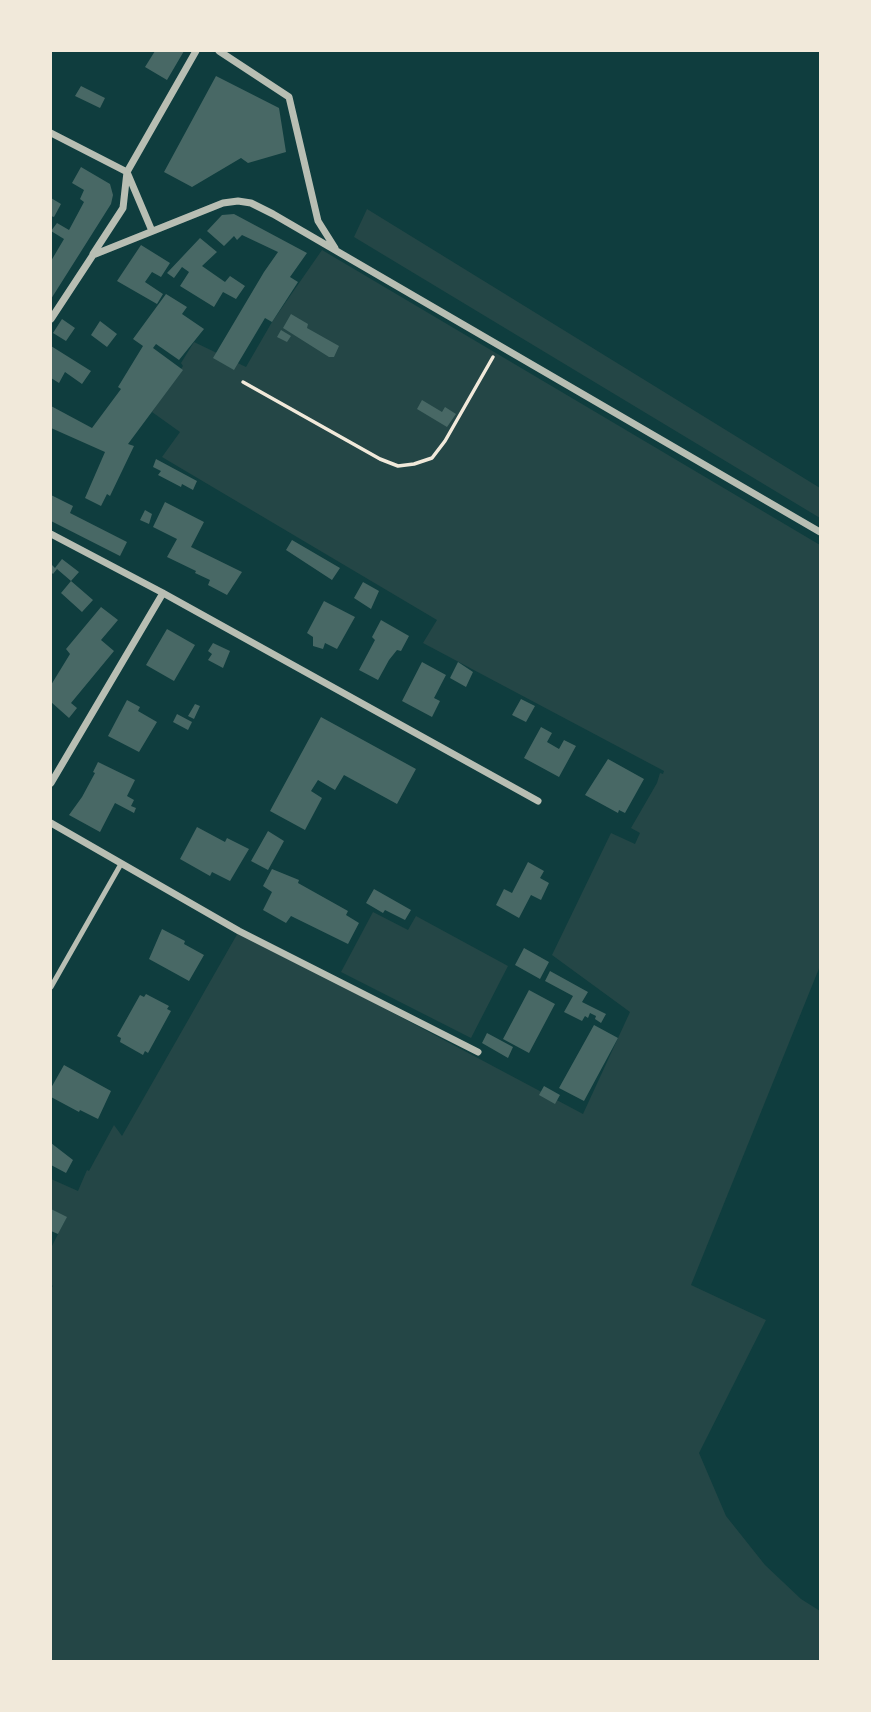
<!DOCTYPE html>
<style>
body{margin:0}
#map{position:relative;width:871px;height:1712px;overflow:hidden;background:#0f3d3e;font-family:"Work Sans",sans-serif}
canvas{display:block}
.frame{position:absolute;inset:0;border:52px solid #f1e9da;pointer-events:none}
</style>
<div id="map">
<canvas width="871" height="1712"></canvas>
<div class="frame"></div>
</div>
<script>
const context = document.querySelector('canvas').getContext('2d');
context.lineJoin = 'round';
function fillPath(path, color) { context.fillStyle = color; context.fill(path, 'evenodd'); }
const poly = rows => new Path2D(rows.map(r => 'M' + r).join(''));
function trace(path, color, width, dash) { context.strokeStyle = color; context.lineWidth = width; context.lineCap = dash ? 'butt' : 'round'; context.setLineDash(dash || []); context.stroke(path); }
fillPath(poly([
 [367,209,820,488,820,518,354,237],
 [322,250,820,545,820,966,691,1285,766,1320,699,1453,726,1516,765,1565,801,1599,820,1611,820,1661,51,1661,51,1289,53,1286,51,1284,51,1248,66,1218,51,1209,51,1179,78,1191,87,1170,89,1171,114,1125,122,1136,239,931,583,1114,630,1012,552,955,611,833,635,844,640,833,631,828,657,783,660,773,663,774,664,771,423,643,437,620,162,457,180,432,152,412,183,366,181,363,194,342,246,367,272,322],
 [373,912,408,930,416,916,508,966,471,1038,341,972]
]), '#244646');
fillPath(poly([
 [155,51,184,51,167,80,145,67],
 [216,76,279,108,286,152,248,163,241,158,192,187,164,172],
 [81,86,105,98,100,108,75,96],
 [81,167,110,184,113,195,111,204,51,299,51,261,64,239,51,231,57,223,69,230,84,202,80,199,84,190,72,183],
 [51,198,61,204,54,217,51,216],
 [234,214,307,253,290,277,298,282,272,322,265,318,234,370,213,358,264,272,278,252,242,235,237,240,234,236,224,246,207,231,222,215],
 [200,238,217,252,202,266,225,282,230,276,245,286,236,299,223,292,214,307,180,286,189,272,182,267,174,278,167,273],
 [141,245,170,263,161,277,152,272,145,282,163,294,157,304,117,281],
 [166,294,187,307,182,314,204,329,179,360,156,344,153,348,183,370,128,444,134,446,110,496,107,494,101,506,85,498,105,452,51,428,51,406,92,428,121,389,118,387,143,346,133,339],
 [291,314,308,324,307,328,339,346,334,357,329,357,283,328],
 [62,319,75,328,66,341,53,333],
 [100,321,117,334,107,347,91,335],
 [281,330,291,336,287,342,277,337],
 [51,346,91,371,82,384,65,372,59,383,51,378],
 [422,400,442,412,445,407,456,414,447,427,417,409],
 [156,459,197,481,193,490,182,484,181,487,158,475,161,471,153,467],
 [51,495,73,506,70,513,127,542,120,556,51,521],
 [165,502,204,522,191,547,242,572,227,595,208,585,210,580,195,573,196,571,167,557,177,539,153,527],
 [145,510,152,514,149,524,140,520],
 [292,540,340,568,332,580,286,550],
 [62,559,79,572,71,581,57,569,53,574,51,572,51,564,55,568],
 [71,581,93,600,82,612,61,593],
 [363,582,379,591,371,609,354,598],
 [324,601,355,617,337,649,325,643,323,649,313,646,313,637,307,633],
 [101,607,118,620,101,640,114,651,71,703,77,708,69,718,51,702,51,685,70,654,66,649],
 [381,620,409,636,401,651,397,650,389,660,378,680,359,670,375,640,372,637],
 [167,629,195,645,174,681,146,665],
 [213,643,230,651,223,668,208,660,212,654,208,651],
 [422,662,446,675,434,698,440,701,432,717,402,701],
 [458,662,473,672,466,687,450,678],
 [521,699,535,706,526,722,512,715],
 [127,700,140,707,138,711,157,722,139,752,108,736],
 [195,704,200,706,194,719,188,716],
 [177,714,192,722,188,730,173,722],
 [321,717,416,769,397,804,344,775,335,790,318,780,311,791,322,798,305,830,270,811],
 [541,727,552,733,547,742,559,749,564,740,576,746,559,777,524,758],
 [608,759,644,779,625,813,619,810,618,813,585,795],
 [98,762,135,780,127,796,134,800,131,806,136,808,134,813,115,803,100,832,69,815,82,797,95,773,93,772],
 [197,827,225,842,227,838,249,849,230,881,212,872,210,876,180,859],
 [268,831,284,841,268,870,251,861],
 [528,862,544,871,540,878,549,883,541,900,531,895,519,918,496,905,504,889,512,893],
 [272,869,299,880,298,883,348,911,346,915,359,923,348,944,291,916,286,923,263,910,272,892,263,886],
 [374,889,411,910,405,920,385,910,383,913,366,903],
 [162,929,185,941,184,944,204,955,189,981,149,959],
 [524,948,549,962,540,979,515,965],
 [550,971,588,992,582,1002,606,1014,601,1023,595,1019,596,1016,590,1013,588,1018,585,1016,582,1021,564,1012,573,996,545,981],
 [529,990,555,1004,529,1053,503,1039],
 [146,994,169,1006,167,1009,171,1011,148,1053,145,1051,143,1055,120,1042,121,1038,117,1036,140,995,144,997],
 [594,1025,618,1038,584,1101,559,1088],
 [487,1033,513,1047,508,1058,482,1043],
 [64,1065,111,1091,98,1119,80,1110,79,1112,51,1097,51,1088],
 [544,1086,560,1095,555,1104,539,1095],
 [51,1143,73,1160,66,1173,51,1165],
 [51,1209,67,1217,58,1234,51,1231]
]), '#486865');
trace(poly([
 [243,382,380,459,398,466,414,464,432,458,445,441,493,357]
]), '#f1e9da', 3.5);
trace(poly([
 [51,987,121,864]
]), '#b8beb3', 5);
trace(poly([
 [219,51,289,97,318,221,335,248],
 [51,133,127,172,123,208,93,254],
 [152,231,127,172,196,51],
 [51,319,93,255,223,203,238,201,251,203,273,214,820,532],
 [51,534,163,593,538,801],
 [51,783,163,593],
 [51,823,239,931,478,1052]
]), '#b8beb3', 7);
</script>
